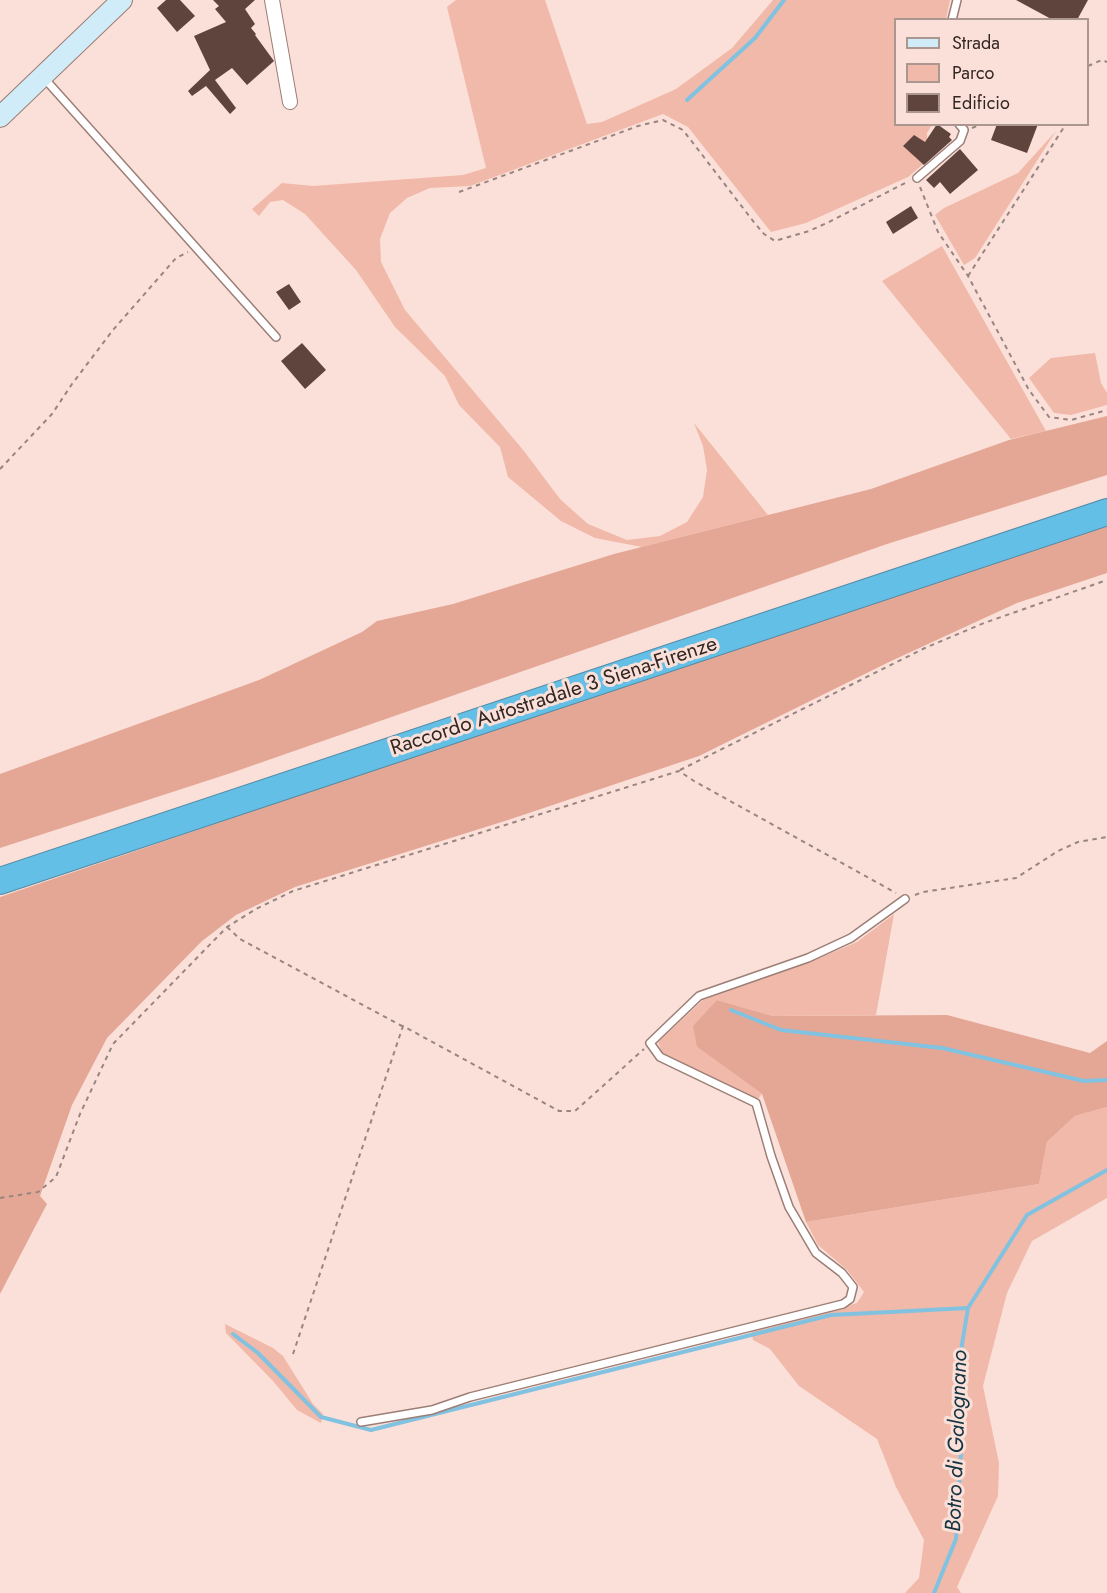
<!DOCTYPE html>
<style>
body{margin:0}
#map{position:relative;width:1107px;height:1593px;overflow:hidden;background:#fbe0d9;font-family:Jost,sans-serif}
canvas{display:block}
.legend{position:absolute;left:894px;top:18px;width:195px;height:108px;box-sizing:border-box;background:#fbe0d9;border:2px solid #ab9690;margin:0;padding:8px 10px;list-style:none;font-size:18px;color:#322622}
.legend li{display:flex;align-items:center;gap:12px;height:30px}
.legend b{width:30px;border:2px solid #ab9690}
</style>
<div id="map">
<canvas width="1107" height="1593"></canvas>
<ul class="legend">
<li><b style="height:8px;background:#d0ecf8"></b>Strada</li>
<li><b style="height:16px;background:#f1b9a9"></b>Parco</li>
<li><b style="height:16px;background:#5f443d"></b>Edificio</li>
</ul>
</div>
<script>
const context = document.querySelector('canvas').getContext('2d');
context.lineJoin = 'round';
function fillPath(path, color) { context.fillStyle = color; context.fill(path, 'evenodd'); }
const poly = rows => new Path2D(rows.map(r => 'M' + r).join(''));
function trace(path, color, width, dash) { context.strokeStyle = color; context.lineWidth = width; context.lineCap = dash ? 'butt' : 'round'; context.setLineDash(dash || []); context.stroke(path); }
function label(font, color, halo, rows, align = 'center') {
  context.font = font + ' Jost,sans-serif'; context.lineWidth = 6; context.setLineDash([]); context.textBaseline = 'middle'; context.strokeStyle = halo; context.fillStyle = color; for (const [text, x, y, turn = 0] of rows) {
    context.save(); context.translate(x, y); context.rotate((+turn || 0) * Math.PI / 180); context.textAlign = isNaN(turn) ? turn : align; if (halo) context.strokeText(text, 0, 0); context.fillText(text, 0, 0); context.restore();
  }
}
fillPath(poly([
 [456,0,545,0,587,124,602,122,676,89,732,48,773,0,950,0,946,19,896,20,896,124,932,125,927,133,928,160,908,177,806,223,771,232,688,127,663,114,470,186,430,188,407,198,390,213,380,239,381,262,405,310,524,451,560,499,588,524,627,540,660,536,687,522,703,497,707,470,703,446,694,423,768,515,642,547,595,538,561,521,508,477,500,447,459,405,445,376,395,327,356,270,305,214,283,200,270,202,259,216,252,209,282,183,313,186,463,175,486,168,447,7],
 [1056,131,975,258,964,265,935,215,944,208,1018,173],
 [942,246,1046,431,1011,439,882,281],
 [1095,353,1101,383,1107,393,1107,405,1071,415,1054,413,1029,378,1051,358],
 [894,914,876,1015,773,1016,717,1000,697,1047,762,1094,757,1100,663,1055,658,1042,703,1000,815,960,857,942],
 [1107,1107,1107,1198,1032,1241,1007,1293,983,1386,999,1463,998,1496,957,1587,961,1593,905,1593,919,1578,924,1540,896,1487,877,1439,799,1386,770,1349,753,1340,751,1331,857,1303,864,1292,847,1270,818,1245,806,1222,1039,1184,1047,1142,1075,1116],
 [225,1324,273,1348,283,1356,313,1404,323,1414,321,1423,297,1410,273,1381,226,1333]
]), '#f1b9a9');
fillPath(poly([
 [1107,416,1107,475,887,544,234,772,0,848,0,774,259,680,362,632,377,621,453,604,614,554,871,489,1009,440],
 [1107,526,1107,573,1017,603,889,662,699,756,508,820,295,887,236,915,202,941,107,1038,72,1105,40,1196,47,1204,0,1294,0,897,571,703],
 [717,1000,773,1016,947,1015,1090,1053,1107,1041,1107,1107,1075,1116,1047,1142,1039,1184,806,1222,762,1094,697,1047,693,1026]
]), '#e5a795');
trace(poly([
 [687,100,755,38,784,0],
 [731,1010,781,1030,942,1048,1084,1081,1107,1080],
 [233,1334,258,1353,321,1417,371,1430,831,1315,968,1308],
 [934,1593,956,1539,962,1433,957,1375,968,1308,1027,1215,1107,1170]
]), '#80c2e0', 4);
fillPath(poly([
 [166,0,180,0,195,16,177,32,157,8],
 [213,0,255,0,245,9,255,24,251,28,256,34,255,35,274,61,247,85,232,68,215,80,236,108,230,114,206,86,192,96,188,91,210,70,194,36,226,22,215,9,219,6],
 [1016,0,1088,0,1077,20,1053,20],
 [937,124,951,134,949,137,952,140,924,165,903,146,914,135,925,142],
 [997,124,1038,124,1027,153,991,140],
 [960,149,978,170,950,194,940,182,934,188,926,180],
 [911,206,918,218,893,234,886,222],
 [289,284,301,302,289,310,276,292],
 [302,343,326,370,305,389,281,361]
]), '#5f443d');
const service = poly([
 [952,20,957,0],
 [44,78,276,337],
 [917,178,960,141,964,130,959,124],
 [361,1422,432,1410,470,1397,843,1304,850,1299,853,1287,842,1273,816,1253,789,1207,771,1156,756,1103,660,1057,650,1043,699,996,808,958,851,938,905,899]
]);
const minor = poly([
 [272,0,290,102]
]);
const secondary = poly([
 [0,117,122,0]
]);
const motorway = poly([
 [0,881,1107,512]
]);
trace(service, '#9c7e76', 10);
trace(minor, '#9c7e76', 16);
trace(secondary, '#9c7e76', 22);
trace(motorway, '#5289a1', 28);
trace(poly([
 [1088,66,1102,60,1107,62],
 [972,128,982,124],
 [920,187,938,232,968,276,1029,390,1049,417,1071,420,1107,410],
 [459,192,638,126,663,120,683,130,753,221,764,234,775,241,809,231,827,223,907,182],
 [968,276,1066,124],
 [0,469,52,414,72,384,113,330,176,258,188,252],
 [680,770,925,648,984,623,1107,580],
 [915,895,923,892,1016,878,1058,851,1078,842,1107,837],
 [227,927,240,939,402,1026],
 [0,1198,38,1192,56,1177,80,1114,113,1044,227,927,256,909,293,891,679,771,694,781,896,893],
 [293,1354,403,1026,559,1111,575,1111,644,1049]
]), '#98857f', 2, [4.5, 4.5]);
trace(service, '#fff', 7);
trace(minor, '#fff', 14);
trace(secondary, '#d0ecf8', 20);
trace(motorway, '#64bfe6', 26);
label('21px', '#322622', '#fbe0d9', [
 ["Raccordo Autostradale 3 Siena-Firenze",554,697,-18]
]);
label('italic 22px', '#153441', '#fbe0d9', [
 ["Botro di Galognano",958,1441,-88]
]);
</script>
